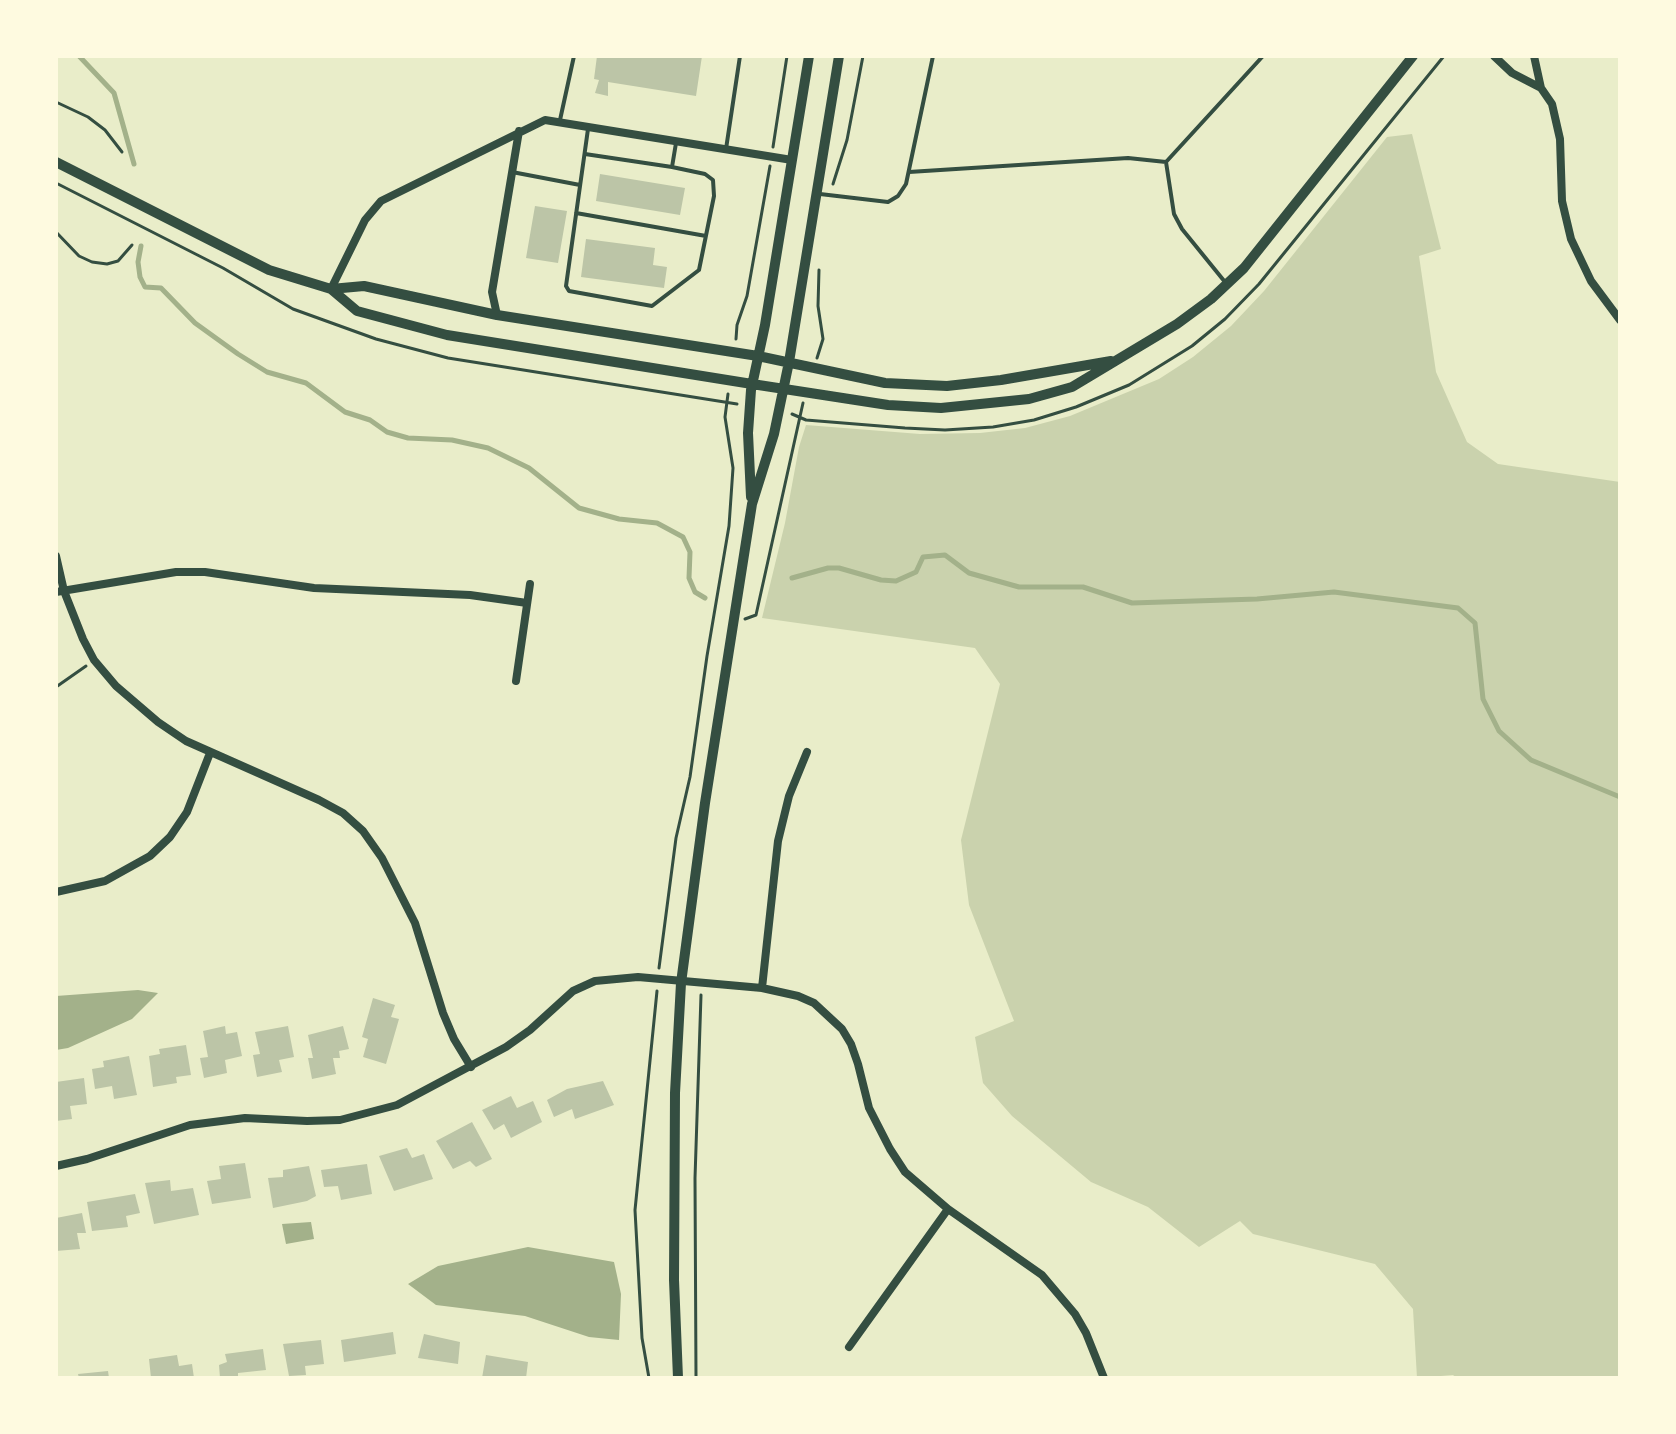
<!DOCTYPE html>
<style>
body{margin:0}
#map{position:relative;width:1676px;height:1434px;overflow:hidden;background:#e9edc9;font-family:Ubuntu,sans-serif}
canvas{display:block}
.frame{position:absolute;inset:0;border:58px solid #fefae0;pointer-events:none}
</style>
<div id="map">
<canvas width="1676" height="1434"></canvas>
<div class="frame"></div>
</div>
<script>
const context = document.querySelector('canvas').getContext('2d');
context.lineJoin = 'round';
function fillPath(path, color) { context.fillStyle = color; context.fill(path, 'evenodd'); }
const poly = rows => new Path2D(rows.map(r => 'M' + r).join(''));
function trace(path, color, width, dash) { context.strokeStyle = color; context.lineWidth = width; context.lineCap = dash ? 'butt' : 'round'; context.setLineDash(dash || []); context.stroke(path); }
fillPath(poly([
 [1412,134,1441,249,1419,256,1436,372,1467,442,1498,464,1620,482,1620,1378,1457,1378,1453,1375,1417,1378,1413,1309,1375,1264,1253,1234,1240,1221,1199,1247,1148,1207,1091,1182,1012,1116,983,1083,975,1037,1014,1021,969,905,961,840,1000,684,975,648,762,618,785,523,799,447,806,425,920,434,980,433,1025,428,1070,416,1159,379,1193,357,1231,326,1264,291,1387,137]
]), '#cad2ad');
fillPath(poly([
 [138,990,158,993,132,1019,68,1048,56,1050,56,996],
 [311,1222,314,1239,286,1244,282,1224],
 [528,1247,614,1262,621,1294,619,1340,589,1337,525,1316,436,1305,408,1284,438,1266]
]), '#a3b18a');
trace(poly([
 [79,56,114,93,134,164],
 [141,246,138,262,140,277,145,287,161,288,195,323,238,354,267,372,306,383,345,412,370,420,387,432,408,438,452,440,488,448,529,468,579,508,619,519,657,523,683,537,690,552,689,578,695,592,705,598],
 [792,578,828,568,839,568,881,580,896,581,916,572,923,557,945,555,969,573,1019,587,1083,587,1132,603,1257,599,1334,592,1458,608,1475,623,1483,699,1499,731,1531,760,1620,797]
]), '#a3b18a', 5);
fillPath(poly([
 [597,56,702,56,696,96,608,82,608,96,595,93,599,80,594,79],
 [600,174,685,188,680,215,596,201],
 [535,206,567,211,558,263,526,258],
 [586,239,655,248,653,265,667,267,664,288,581,277],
 [373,998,395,1005,391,1017,399,1019,386,1064,363,1057,368,1039,362,1037],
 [225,1026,226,1034,237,1032,242,1056,225,1060,227,1073,204,1078,200,1058,208,1057,203,1031],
 [288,1026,294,1057,279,1060,282,1072,257,1077,253,1055,260,1054,255,1032],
 [343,1026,349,1049,339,1051,340,1058,333,1058,336,1074,312,1079,308,1058,313,1058,308,1035],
 [186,1045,191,1075,176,1077,177,1083,153,1087,149,1056,160,1054,159,1049],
 [129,1056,137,1095,114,1099,112,1086,95,1089,92,1069,104,1067,103,1061],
 [84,1078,87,1104,70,1106,72,1119,56,1121,56,1082],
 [603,1081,614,1105,575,1119,572,1109,554,1117,547,1100,567,1089],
 [511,1096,517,1108,533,1101,542,1122,511,1138,504,1124,494,1130,482,1110],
 [472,1122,492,1159,476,1167,470,1161,453,1169,436,1141],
 [407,1148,412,1158,424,1154,433,1179,394,1191,379,1156],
 [245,1163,251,1198,212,1204,207,1181,221,1179,219,1166],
 [367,1164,372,1194,341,1200,338,1186,324,1187,321,1170],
 [309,1166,316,1196,307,1201,273,1208,268,1178,283,1177,283,1170],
 [170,1180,171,1191,193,1188,199,1215,154,1224,145,1183],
 [135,1194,140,1213,126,1216,128,1227,92,1231,87,1202],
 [82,1213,86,1233,77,1233,80,1249,56,1251,56,1218],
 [393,1332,396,1354,344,1362,341,1340],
 [424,1334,460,1342,458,1364,418,1358],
 [321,1340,324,1364,305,1366,306,1375,289,1376,283,1344],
 [263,1349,266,1370,238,1373,238,1378,220,1378,219,1365,227,1362,225,1354],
 [177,1355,179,1366,192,1364,194,1378,151,1378,149,1359],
 [486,1355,528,1362,526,1378,482,1378],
 [108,1371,109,1378,79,1378,78,1374]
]), '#bcc5a7');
trace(poly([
 [56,102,88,117,105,130,122,152],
 [773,147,787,56],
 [56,183,223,268,293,309,376,339,448,358,737,404],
 [833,184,847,140,863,56],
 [56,232,79,256,92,262,107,264,118,261,132,245],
 [736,339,737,325,747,296,770,166],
 [817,358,823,339,818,306,819,270],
 [792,414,806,420,905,428,945,430,993,427,1034,420,1076,407,1129,385,1192,346,1225,319,1259,284,1444,56],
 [745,619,756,615,803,403],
 [56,687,86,666],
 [659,968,676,838,690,777,707,656,729,526,733,468,725,417,728,394],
 [649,1378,642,1338,635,1210,657,991],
 [696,1378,695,1178,701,995]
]), '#344e41', 3);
trace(poly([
 [560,120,574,56],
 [588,129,566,286,569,291,652,306,699,270,714,196,713,180,705,174,672,167,676,143],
 [726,149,740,56],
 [585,154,672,167],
 [512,172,580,185],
 [909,172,1128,158,1166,162],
 [820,194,888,202,898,196,906,184,933,56],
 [576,213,706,236],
 [1225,282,1182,229,1174,214,1166,162,1263,56]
]), '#344e41', 4);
trace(poly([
 [1494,56,1512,73,1541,88,1552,104,1560,139,1562,201,1571,239,1591,281,1620,320],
 [1534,56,1541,88],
 [331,289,365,220,381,201,545,120,792,160],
 [497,315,492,292,519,131],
 [56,556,64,591,83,639,94,660,116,686,158,722,186,741,319,800,343,813,363,831,382,858,415,923,443,1013,454,1039,471,1067],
 [56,592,176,572,205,572,314,588,470,595,527,603],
 [516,681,530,584],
 [56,892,105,881,150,856,170,837,187,812,210,753],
 [762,988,778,841,789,796,807,752],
 [56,1166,87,1159,190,1125,245,1118,307,1121,340,1120,397,1105,506,1047,530,1030,573,991,595,981,638,977,762,988,798,996,814,1003,842,1029,851,1044,858,1064,869,1108,890,1149,905,1172,948,1209,1042,1275,1075,1314,1086,1333,1104,1378],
 [849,1347,948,1209]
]), '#344e41', 8);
trace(poly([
 [56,162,269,270,331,289,364,286,497,315,758,356,885,383,947,386,1001,380,1111,361],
 [331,289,357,311,447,335,752,384,888,405,941,408,1029,399,1072,387,1177,324,1211,299,1244,268,1413,56],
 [751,497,748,433,751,390,765,325,809,56],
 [678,1378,674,1280,675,1093,681,983,705,803,752,504,774,434,789,362,839,56]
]), '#344e41', 10);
</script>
